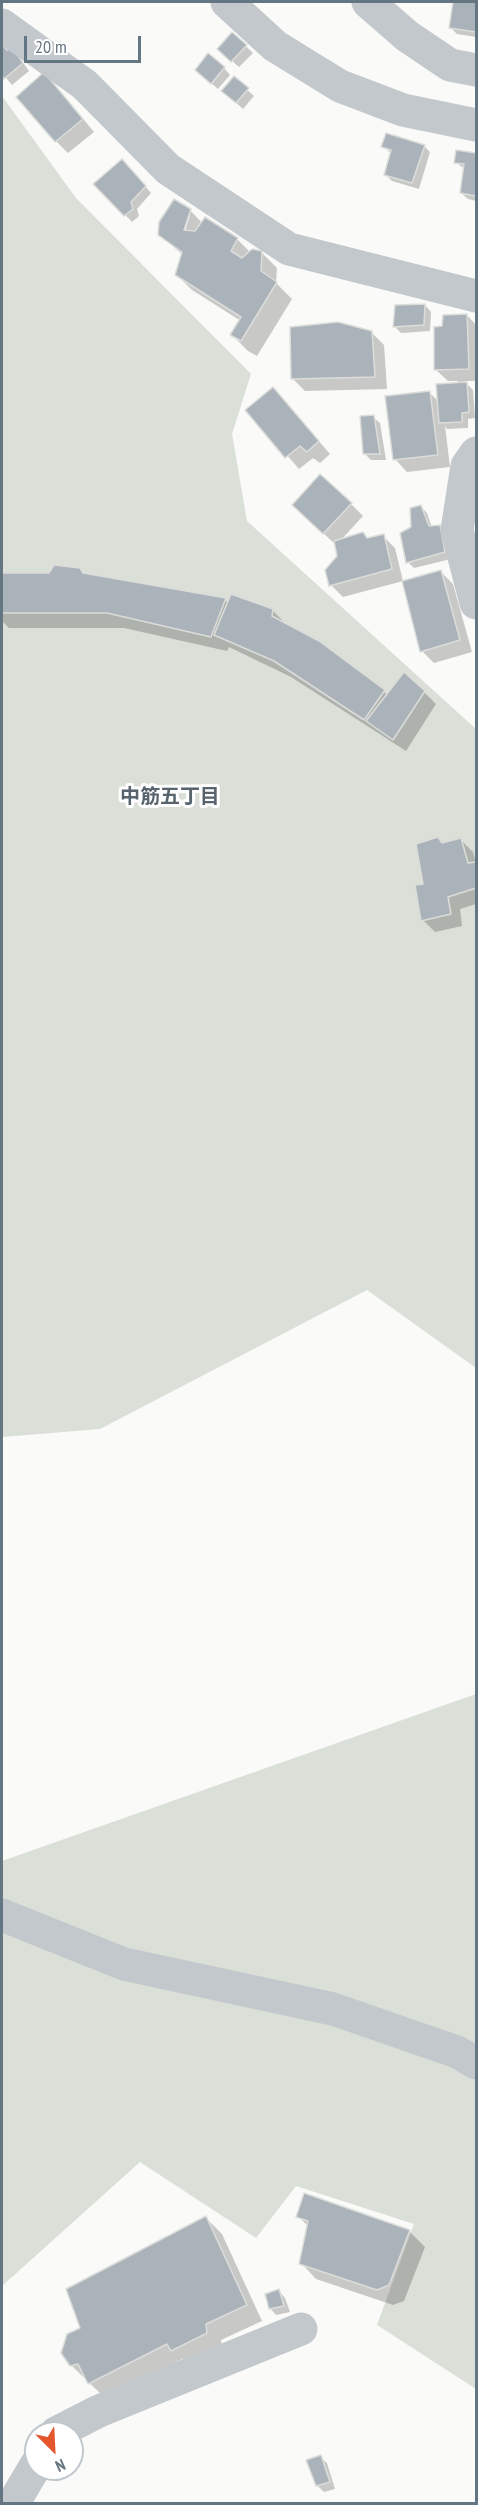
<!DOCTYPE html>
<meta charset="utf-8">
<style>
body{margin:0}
#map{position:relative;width:478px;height:2505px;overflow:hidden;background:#fafaf8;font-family:"PT Sans Narrow",sans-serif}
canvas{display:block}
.frame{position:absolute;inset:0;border:3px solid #657683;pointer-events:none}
.north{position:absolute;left:24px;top:2421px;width:60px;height:60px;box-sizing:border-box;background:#fff;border:2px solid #c1c8cd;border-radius:50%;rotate:156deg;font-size:16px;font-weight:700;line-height:24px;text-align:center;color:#657683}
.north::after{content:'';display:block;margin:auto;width:21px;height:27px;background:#e4572e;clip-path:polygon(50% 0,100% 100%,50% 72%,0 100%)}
.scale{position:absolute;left:24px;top:36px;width:117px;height:27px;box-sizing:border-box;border:3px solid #657683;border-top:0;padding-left:8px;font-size:18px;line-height:21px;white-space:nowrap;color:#657683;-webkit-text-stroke:4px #fff;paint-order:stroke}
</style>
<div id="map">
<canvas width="478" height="2505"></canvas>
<div class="frame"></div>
<div class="north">N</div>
<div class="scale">20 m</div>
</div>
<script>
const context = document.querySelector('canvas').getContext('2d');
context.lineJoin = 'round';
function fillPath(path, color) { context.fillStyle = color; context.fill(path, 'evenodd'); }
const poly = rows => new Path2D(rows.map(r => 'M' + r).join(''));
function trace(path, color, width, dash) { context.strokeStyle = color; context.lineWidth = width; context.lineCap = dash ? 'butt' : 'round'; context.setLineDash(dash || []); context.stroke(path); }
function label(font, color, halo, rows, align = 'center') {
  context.font = font + ' "PT Sans Narrow","Noto Sans JP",sans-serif'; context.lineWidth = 6; context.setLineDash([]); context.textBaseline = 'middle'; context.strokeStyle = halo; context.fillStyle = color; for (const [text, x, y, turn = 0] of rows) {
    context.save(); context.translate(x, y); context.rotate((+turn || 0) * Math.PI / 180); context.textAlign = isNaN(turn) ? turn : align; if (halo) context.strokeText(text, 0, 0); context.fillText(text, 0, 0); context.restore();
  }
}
fillPath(poly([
 [2,96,76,198,251,374,232,434,247,521,476,729,476,1368,367,1290,100,1429,2,1437],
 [476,1694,476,2389,377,2325,414,2224,296,2186,256,2238,140,2162,2,2286,2,1861]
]), '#dadfd7');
fillPath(poly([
 [455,2,476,2,476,37,457,34,451,28],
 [233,34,253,53,239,67,219,49],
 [2,46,7,52,19,57,29,71,12,85,2,73],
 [224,68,230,75,218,89,203,76],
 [234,78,254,96,243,109,230,97],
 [56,86,94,132,68,153,56,141],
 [383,146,424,146,430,152,419,189,392,181,385,174,392,154],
 [457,151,476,154,476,201,468,199,461,193,465,169,455,162],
 [128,167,151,193,137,209,139,216,132,222,96,184],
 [190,210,202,223,237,239,250,252,261,252,277,268,276,283,292,299,257,356,248,351,232,335,241,321,192,290,177,275,183,255,160,235],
 [190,215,183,238,181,237,186,219],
 [425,305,431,312,430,331,401,333,395,327],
 [467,315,476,325,476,381,464,381,473,390,475,418,468,419,468,428,447,429,445,426,450,467,407,472,395,459,430,393,439,402,458,384,458,381,448,381,435,369,443,327],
 [371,332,384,345,387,389,305,391,293,379],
 [285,402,330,454,320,463,313,458,299,469,248,410],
 [373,417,380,423,386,460,371,460,365,454],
 [351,504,363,516,340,541,383,536,395,548,403,581,343,597,331,585,338,556,336,545,306,517],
 [421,507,427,513,432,528,439,527,446,533,451,559,414,568,408,562,412,528],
 [80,569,85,575,272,610,288,626,388,695,424,692,436,704,406,751,291,677,229,647,227,651,124,628,9,628,2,621,2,574,50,574],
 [441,572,453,584,472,652,434,663,422,651],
 [461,840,473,852,476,863,476,904,460,909,462,926,435,932,423,920,425,886,443,844],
 [305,2195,410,2232,425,2247,404,2301,393,2305,316,2279,301,2263,308,2226,298,2216],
 [206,2218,222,2234,262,2321,221,2340,222,2349,188,2366,182,2359,105,2398,71,2365,82,2329],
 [279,2291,285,2298,290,2312,276,2315,270,2308],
 [320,2457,327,2463,335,2489,324,2492,317,2485]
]), '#0003');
const building = poly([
 [453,2,476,2,476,32,449,28,453,2],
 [232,32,247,45,231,62,217,49,232,32],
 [2,44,7,50,13,48,23,63,4,79,2,76,2,44],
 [208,53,225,67,211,84,195,70,208,53],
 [44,72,83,119,55,142,16,97,44,72],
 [234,76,249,88,236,103,221,91,234,76],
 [386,133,425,145,412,183,384,175,391,150,381,147,386,133],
 [456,150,476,153,476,196,460,193,464,164,454,163,456,150],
 [122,159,146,186,131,202,133,209,124,216,93,184,122,159],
 [174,199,191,209,184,230,195,231,205,217,238,238,231,251,242,258,252,249,262,251,261,271,277,282,241,341,230,335,241,317,175,275,182,252,158,235,159,222,174,199],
 [425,304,424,325,393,327,395,305,425,304],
 [467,314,469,369,434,370,434,327,442,326,443,315,467,314],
 [338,322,372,331,375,377,291,379,290,327,338,322],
 [467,382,469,412,462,413,462,422,439,423,436,384,467,382],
 [273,387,319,441,307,452,300,446,285,458,245,410,273,387],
 [430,391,438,455,393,460,385,396,430,391],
 [374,415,380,454,363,454,360,416,374,415],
 [320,474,352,503,323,534,292,505,320,474],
 [421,505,429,526,440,525,445,552,406,563,400,533,411,527,410,508,421,505],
 [363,532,367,538,384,534,392,569,329,586,325,570,337,556,334,541,363,532],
 [54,565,80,568,83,573,226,598,211,637,107,613,2,613,2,573,49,573,54,565],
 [441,570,460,640,420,652,402,581,441,570],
 [231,594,273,609,272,616,319,641,385,690,364,720,274,661,214,635,231,594],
 [404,672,425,691,393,740,366,721,404,672],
 [438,837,442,843,461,838,468,863,476,862,476,888,448,897,451,914,421,921,415,885,423,884,416,844,438,837],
 [304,2193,410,2230,389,2285,377,2290,299,2264,308,2221,296,2217,304,2193],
 [206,2216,247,2305,206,2324,207,2333,171,2351,167,2344,88,2384,78,2364,70,2366,61,2353,67,2334,80,2328,66,2289,206,2216],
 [279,2289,284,2306,269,2309,265,2294,279,2289],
 [321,2455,330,2482,316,2486,306,2460,321,2455]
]);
fillPath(building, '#aab3b9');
trace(building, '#dcdcda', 1.5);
trace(poly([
 [227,2,275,46,340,86,403,110,476,125],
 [368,2,407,36,450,65,476,70],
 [2,25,85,85,168,169,289,249,476,296],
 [476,453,467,466,457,530,476,603],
 [2,1915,124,1964,333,2009,457,2052,476,2063],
 [56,2433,99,2411,301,2329],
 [13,2504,36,2465]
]), '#c3c8cc', 33);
label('bold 20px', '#57646e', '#fff', [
 ["中筋五丁目",170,797]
]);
</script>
